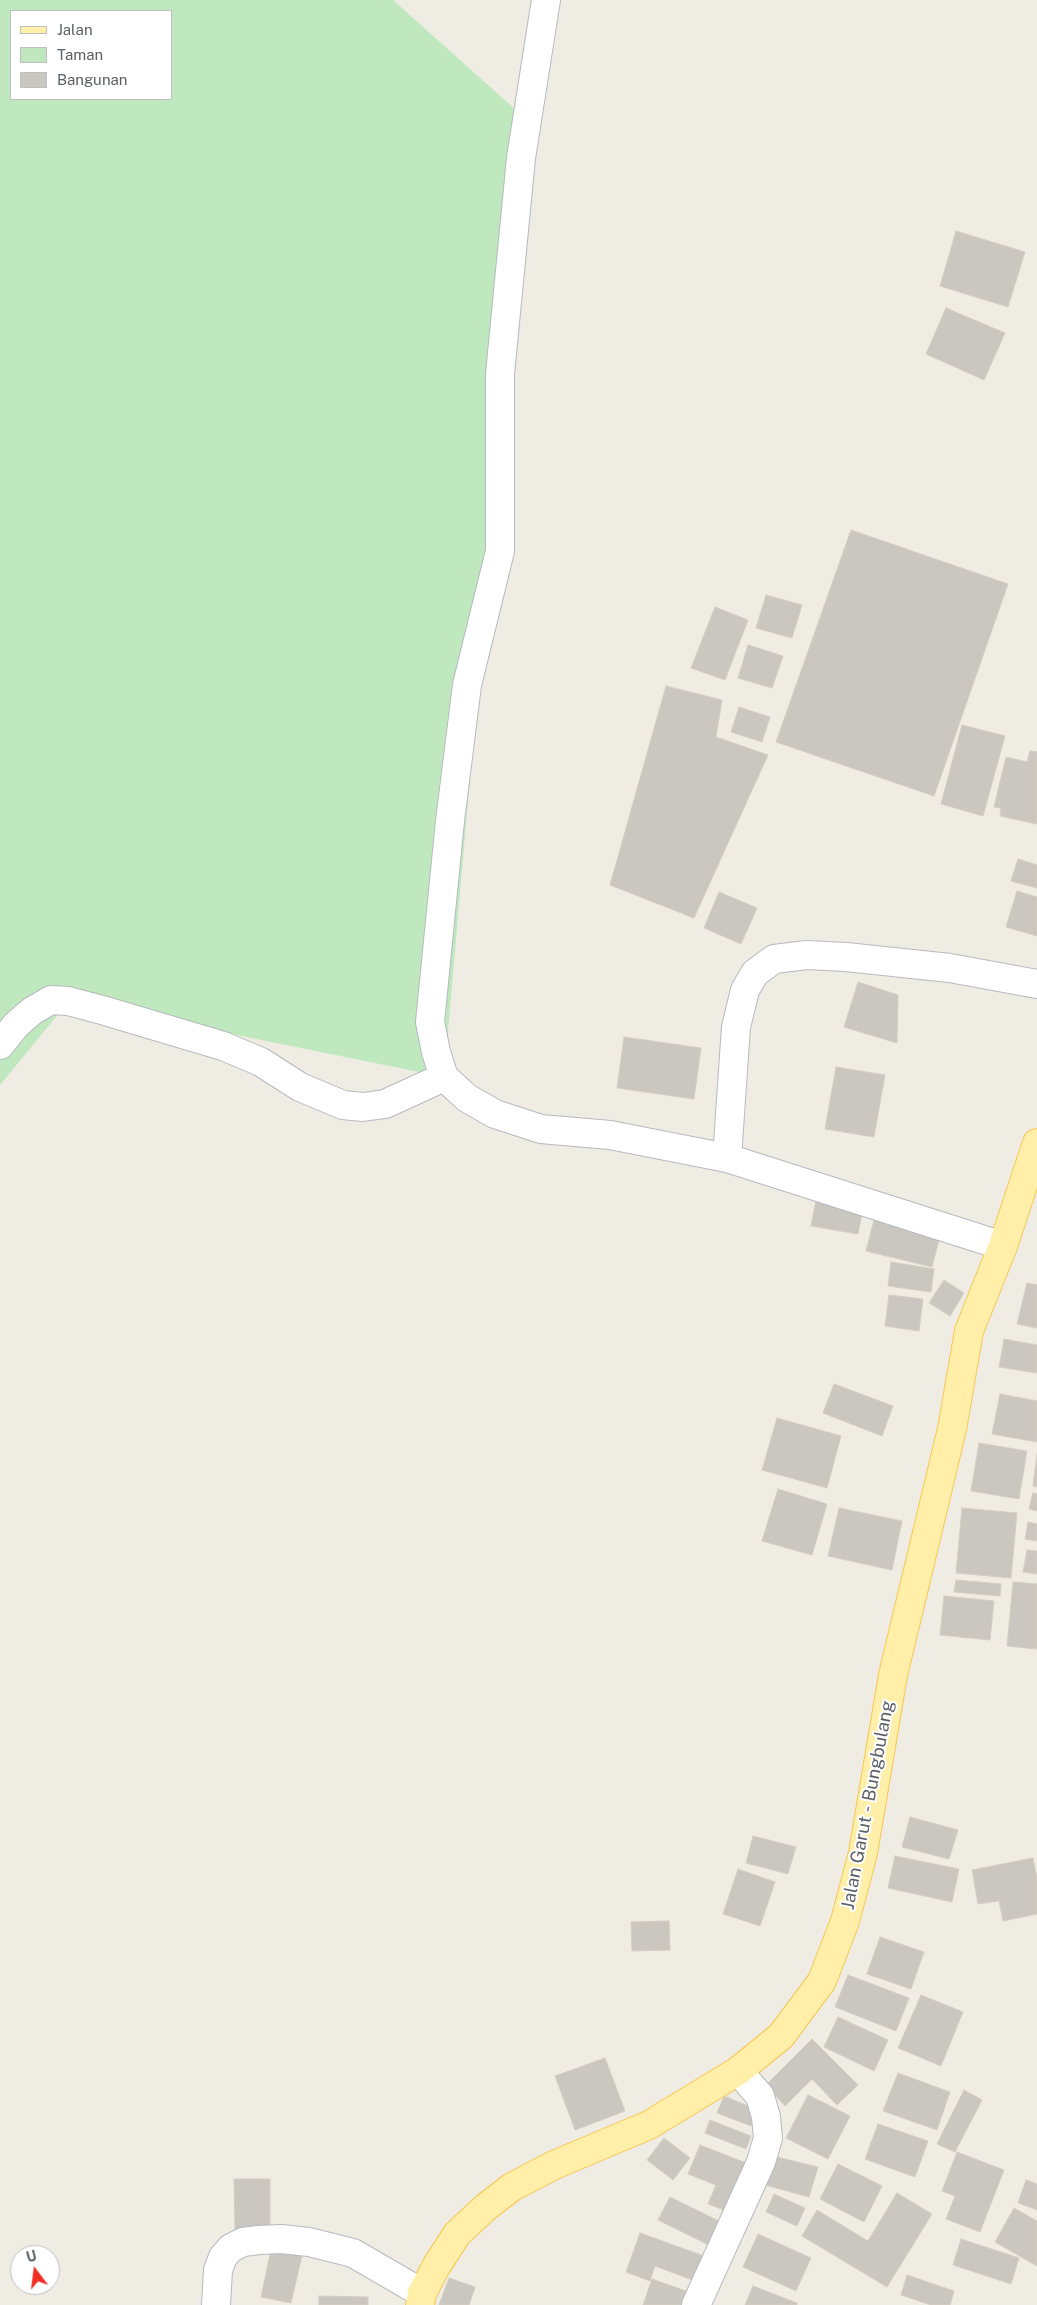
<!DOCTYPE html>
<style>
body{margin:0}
#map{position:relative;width:1037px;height:2305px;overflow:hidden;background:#efece3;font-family:"Public Sans",sans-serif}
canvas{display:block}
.legend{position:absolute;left:10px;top:10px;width:162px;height:90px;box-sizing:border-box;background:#fff;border:1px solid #bdbfc1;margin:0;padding:6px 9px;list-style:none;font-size:15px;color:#5b6065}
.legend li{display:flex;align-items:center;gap:10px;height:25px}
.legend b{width:25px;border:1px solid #bdbfc1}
.north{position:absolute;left:10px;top:2245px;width:50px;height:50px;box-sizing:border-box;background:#fff;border:1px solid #bdbfc1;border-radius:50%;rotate:345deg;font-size:14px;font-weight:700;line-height:20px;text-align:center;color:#5b6065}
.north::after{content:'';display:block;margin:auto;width:18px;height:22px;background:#f32f25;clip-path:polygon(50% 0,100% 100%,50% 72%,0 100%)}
</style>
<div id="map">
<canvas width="1037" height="2305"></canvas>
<ul class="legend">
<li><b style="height:6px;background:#ffefa8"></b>Jalan</li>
<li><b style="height:14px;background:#bfe8be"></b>Taman</li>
<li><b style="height:14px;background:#cac7c0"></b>Bangunan</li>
</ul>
<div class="north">U</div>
</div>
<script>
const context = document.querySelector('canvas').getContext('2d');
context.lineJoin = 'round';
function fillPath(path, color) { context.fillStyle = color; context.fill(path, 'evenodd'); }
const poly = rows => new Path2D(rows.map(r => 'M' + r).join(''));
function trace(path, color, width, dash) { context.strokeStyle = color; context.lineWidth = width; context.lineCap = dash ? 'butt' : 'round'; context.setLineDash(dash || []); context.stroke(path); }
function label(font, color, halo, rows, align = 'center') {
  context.font = font + ' "Public Sans",sans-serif'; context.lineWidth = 4; context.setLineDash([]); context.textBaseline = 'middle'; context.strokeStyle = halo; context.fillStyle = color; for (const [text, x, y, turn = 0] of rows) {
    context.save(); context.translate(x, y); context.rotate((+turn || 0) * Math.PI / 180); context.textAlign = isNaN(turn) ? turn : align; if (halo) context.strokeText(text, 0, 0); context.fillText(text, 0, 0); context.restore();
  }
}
fillPath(poly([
 [0,0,393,0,527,120,444,1077,69,1001,0,1085],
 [11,11,171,11,171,99,11,99]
]), '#bfe8be');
const building = poly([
 [956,231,1025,252,1008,307,940,286,956,231],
 [946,308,1005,333,984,380,926,354,946,308],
 [851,530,1008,584,934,796,776,742,851,530],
 [766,595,802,605,792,638,756,628,766,595],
 [715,607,748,620,725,680,691,668,715,607],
 [748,645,783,656,772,688,738,678,748,645],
 [666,686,722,700,716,737,768,755,694,918,610,885,666,686],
 [739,707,770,717,762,742,731,732,739,707],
 [962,725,1005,736,983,816,941,804,962,725],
 [1030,751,1037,752,1037,824,1000,816,1001,808,994,807,1006,757,1027,762,1030,751],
 [1018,859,1037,865,1037,888,1011,881,1018,859],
 [1017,891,1037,897,1037,936,1006,927,1017,891],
 [719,892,757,908,741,944,704,928,719,892],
 [858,982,898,995,897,1043,844,1027,858,982],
 [624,1037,701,1048,694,1099,617,1088,624,1037],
 [836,1067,885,1075,874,1137,825,1129,836,1067],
 [817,1195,864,1203,858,1234,811,1226,817,1195],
 [876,1212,942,1228,932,1267,866,1251,876,1212],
 [891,1262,934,1269,931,1292,888,1286,891,1262],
 [944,1280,964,1293,950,1316,929,1303,944,1280],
 [1027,1283,1037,1285,1037,1328,1017,1324,1027,1283],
 [889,1295,923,1299,919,1331,885,1326,889,1295],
 [1004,1339,1037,1345,1037,1373,999,1367,1004,1339],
 [834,1384,893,1406,882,1436,823,1413,834,1384],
 [1000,1394,1037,1401,1037,1442,992,1434,1000,1394],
 [777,1418,841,1436,827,1488,762,1470,777,1418],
 [979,1443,1027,1451,1019,1499,971,1491,979,1443],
 [1037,1454,1037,1487,1033,1486,1037,1454],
 [778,1489,827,1504,812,1555,762,1541,778,1489],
 [1033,1493,1037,1494,1037,1511,1029,1509,1033,1493],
 [839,1508,902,1521,892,1570,828,1556,839,1508],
 [962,1508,1017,1513,1011,1578,956,1573,962,1508],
 [1028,1522,1037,1524,1037,1541,1025,1539,1028,1522],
 [1027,1550,1037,1551,1037,1574,1023,1572,1027,1550],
 [956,1580,1001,1584,1000,1596,954,1592,956,1580],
 [1013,1582,1037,1584,1037,1649,1007,1646,1013,1582],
 [944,1596,994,1601,990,1640,940,1635,944,1596],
 [910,1817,958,1830,949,1859,902,1847,910,1817],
 [753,1836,796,1847,788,1874,746,1863,753,1836],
 [895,1856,959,1869,952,1902,888,1888,895,1856],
 [1033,1858,1037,1879,1037,1914,1003,1921,999,1901,978,1904,972,1870,1033,1858],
 [738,1869,775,1882,760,1926,723,1914,738,1869],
 [669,1921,670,1950,632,1951,631,1922,669,1921],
 [880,1937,924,1952,911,1989,867,1974,880,1937],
 [848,1975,909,1998,896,2031,835,2007,848,1975],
 [921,1995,963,2012,941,2066,898,2048,921,1995],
 [838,2017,888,2040,874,2071,824,2047,838,2017],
 [812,2039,858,2085,837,2105,812,2079,785,2106,766,2085,812,2039],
 [605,2058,625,2111,575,2130,555,2076,605,2058],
 [898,2073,950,2092,937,2130,883,2111,898,2073],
 [964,2090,982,2100,955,2152,937,2144,964,2090],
 [808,2095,850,2116,828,2159,786,2138,808,2095],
 [724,2096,758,2110,751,2126,717,2113,724,2096],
 [710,2120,751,2136,746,2149,705,2133,710,2120],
 [878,2124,928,2141,915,2177,865,2159,878,2124],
 [664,2138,690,2158,673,2180,647,2160,664,2138],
 [700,2145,746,2163,727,2211,708,2204,716,2185,688,2174,700,2145],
 [957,2152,1004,2170,980,2232,946,2219,955,2196,942,2191,957,2152],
 [773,2156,818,2167,809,2197,765,2185,773,2156],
 [838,2164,882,2186,864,2222,820,2199,838,2164],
 [234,2179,270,2179,270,2229,235,2229,234,2179],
 [1026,2180,1037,2184,1037,2210,1018,2203,1026,2180],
 [897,2193,932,2214,887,2287,802,2236,817,2210,868,2241,897,2193],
 [774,2194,805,2208,797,2226,766,2212,774,2194],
 [670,2197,723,2223,711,2246,658,2220,670,2197],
 [1014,2208,1037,2221,1037,2266,995,2242,1014,2208],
 [640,2233,704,2256,695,2281,655,2266,650,2281,626,2272,640,2233],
 [758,2234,811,2258,796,2291,743,2267,758,2234],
 [961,2239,1019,2258,1011,2284,953,2265,961,2239],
 [273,2240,304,2247,291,2303,261,2297,273,2240],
 [907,2275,954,2291,950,2305,931,2305,901,2295,907,2275],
 [449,2278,475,2287,469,2305,439,2305,449,2278],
 [652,2279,689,2292,684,2305,643,2305,652,2279],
 [753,2286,797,2303,797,2305,745,2305,753,2286],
 [319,2296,368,2297,368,2305,319,2305,319,2296]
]);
fillPath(building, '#cac7c0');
trace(building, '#d4cec1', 1);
const minor = poly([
 [546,0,521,158,500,374,500,551,467,685,450,821,430,1022,436,1052,444,1077,467,1098,495,1114,541,1129,610,1135,727,1158,1003,1246],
 [0,1045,16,1025,32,1011,51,1000,68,1001,102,1010,223,1046,261,1062,300,1087,343,1105,363,1107,385,1104,444,1077],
 [727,1158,736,1027,745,990,755,973,774,959,807,955,846,957,950,968,1037,984],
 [216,2305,218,2270,223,2257,231,2248,243,2242,259,2240,281,2239,309,2242,353,2253,422,2293],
 [696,2305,761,2162,768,2138,766,2117,760,2096,738,2071]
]);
const major = poly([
 [420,2305,422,2293,437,2265,457,2234,486,2207,512,2187,554,2165,649,2125,738,2071,781,2036,822,1981,845,1921,863,1853,893,1675,952,1429,969,1331,1003,1246,1037,1143]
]);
trace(minor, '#b6b9be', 30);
trace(major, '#f9c652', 30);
trace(minor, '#fff', 28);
trace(major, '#ffefa8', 28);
label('18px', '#5b6065', '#fff', [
 ["Jalan Garut - Bungbulang",868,1805,-79]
]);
</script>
